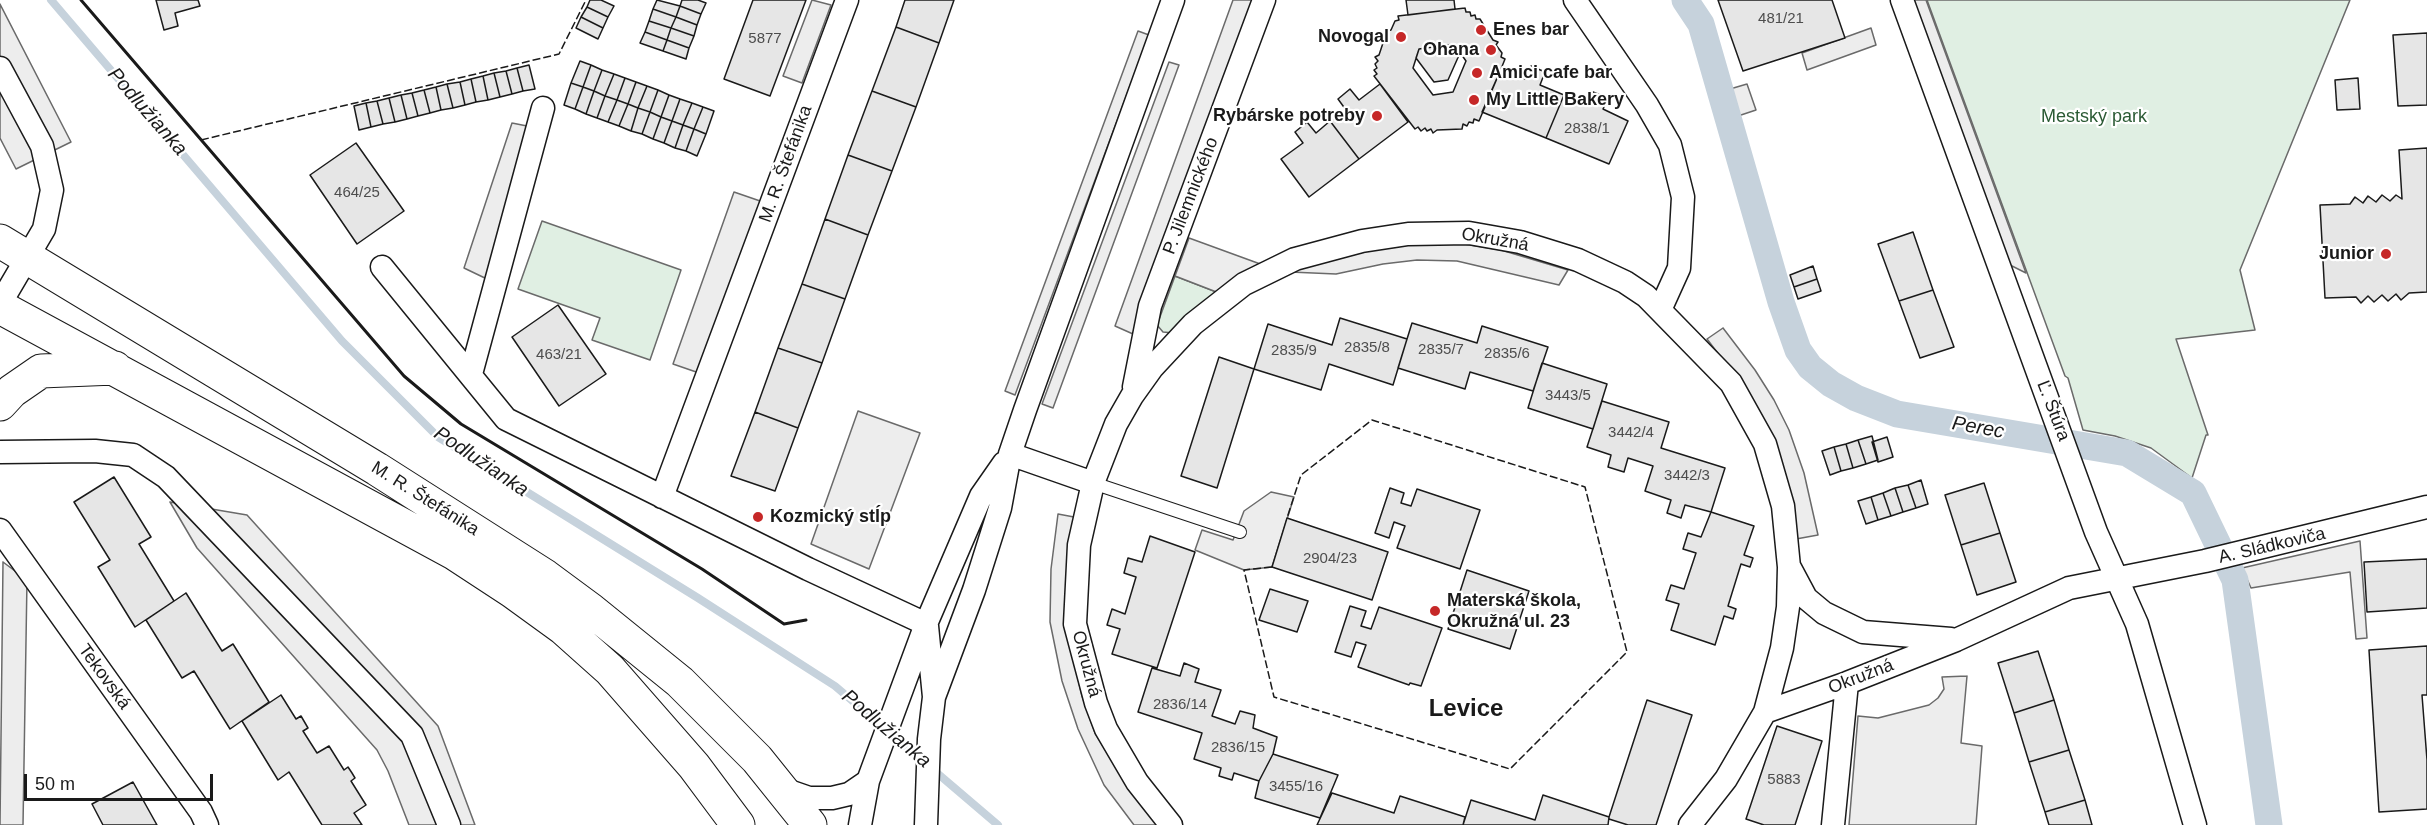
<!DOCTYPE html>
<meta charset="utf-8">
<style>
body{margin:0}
#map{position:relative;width:2427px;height:825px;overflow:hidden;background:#fff;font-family:Arial,sans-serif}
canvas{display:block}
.scale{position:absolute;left:24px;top:774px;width:189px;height:27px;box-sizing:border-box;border:3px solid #1a1a1a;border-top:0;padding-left:8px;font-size:18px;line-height:21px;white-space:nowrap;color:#1a1a1a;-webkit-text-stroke:4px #fff;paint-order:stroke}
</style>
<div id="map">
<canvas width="2427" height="825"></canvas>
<div class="scale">50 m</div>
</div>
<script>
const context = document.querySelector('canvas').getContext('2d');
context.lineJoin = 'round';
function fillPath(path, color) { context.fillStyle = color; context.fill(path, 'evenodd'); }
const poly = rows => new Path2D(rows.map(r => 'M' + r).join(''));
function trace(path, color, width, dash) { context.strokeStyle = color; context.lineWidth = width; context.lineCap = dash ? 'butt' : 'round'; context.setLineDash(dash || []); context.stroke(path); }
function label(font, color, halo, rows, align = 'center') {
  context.font = font + ' Arial,sans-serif'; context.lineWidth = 4.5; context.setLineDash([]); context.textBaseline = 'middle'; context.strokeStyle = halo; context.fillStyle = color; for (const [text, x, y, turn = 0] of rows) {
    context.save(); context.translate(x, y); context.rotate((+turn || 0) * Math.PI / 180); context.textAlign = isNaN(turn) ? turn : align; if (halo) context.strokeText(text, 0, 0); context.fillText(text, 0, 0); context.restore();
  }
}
const green = poly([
 [1927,0,2350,0,2240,270,2255,330,2176,339,2208,435,2206,435,2192,478,2151,448,2115,436,2083,430,2068,378,2065,376,1927,0],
 [542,221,681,270,650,360,592,340,600,318,518,289,542,221],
 [1175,276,1219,293,1173,333,1163,332,1157,325,1175,276]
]);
fillPath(green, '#e0efe3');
trace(green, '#6a6a6a', 1.5);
const parking = poly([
 [812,0,831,5,802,83,783,76,812,0],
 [1233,0,1254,0,1133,334,1115,326,1233,0],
 [1908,0,1926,0,2026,273,2004,262,1908,0],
 [0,4,71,142,16,169,0,138,0,4],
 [1871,28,1876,45,1807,70,1802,53,1871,28],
 [1138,31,1149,35,1015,395,1005,391,1138,31],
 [1169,62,1179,65,1053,408,1042,404,1169,62],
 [1747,84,1756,110,1738,116,1730,89,1747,84],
 [512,123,532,127,489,280,464,268,512,123],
 [734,192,763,202,702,374,673,364,734,192],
 [1189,238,1263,265,1219,293,1175,276,1189,238],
 [1409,242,1452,242,1501,250,1568,270,1559,285,1457,261,1417,260,1383,264,1336,274,1290,272,1327,257,1409,242],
 [1723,328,1755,370,1774,400,1789,430,1804,473,1818,535,1796,539,1749,394,1707,339,1723,328],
 [858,411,920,433,869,569,811,544,858,411],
 [1271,492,1294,497,1272,567,1244,570,1195,550,1202,530,1233,540,1244,511,1271,492],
 [170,502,247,515,438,726,475,825,409,825,388,771,377,750,197,548,170,502],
 [1058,514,1074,517,1068,636,1082,696,1095,733,1137,800,1159,825,1134,825,1104,785,1078,729,1062,681,1050,622,1051,569,1058,514],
 [2360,541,2367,638,2356,639,2350,572,2251,588,2242,568,2360,541],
 [3,562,27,580,23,825,0,825,3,562],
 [1967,676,1961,743,1982,746,1976,825,1849,825,1858,716,1878,718,1929,705,1938,698,1944,689,1942,677,1967,676]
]);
fillPath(parking, '#ededed');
trace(parking, '#6a6a6a', 1.5);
trace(poly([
 [51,0,342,341,438,437,698,598,835,686,998,825]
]), '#c6d2dc', 8);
trace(poly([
 [1685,0,1701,24,1781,302,1798,350,1810,367,1831,384,1856,398,1897,414,2127,453,2193,493,2235,580,2269,825]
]), '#c6d2dc', 27);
const building = poly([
 [156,0,198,0,200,6,175,13,178,26,164,30,156,0],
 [590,0,601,0,614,6,608,17,587,7,590,0],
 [657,0,680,6,676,17,653,9,657,0],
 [682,0,698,0,706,3,701,14,680,6,682,0],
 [753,0,806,0,770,96,724,79,753,0],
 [905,0,954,0,939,43,896,27,905,0],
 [1406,0,1454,0,1455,9,1408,15,1406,0],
 [1718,0,1832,0,1845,38,1743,71,1718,0],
 [680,6,701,14,697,25,676,17,680,6],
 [587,7,608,17,603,28,581,17,587,7],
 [1465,8,1466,12,1470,12,1471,16,1475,15,1476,19,1480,19,1493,40,1498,42,1496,45,1502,53,1501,57,1505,59,1501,69,1479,121,1474,119,1473,123,1469,122,1467,126,1463,124,1462,129,1437,130,1433,133,1431,129,1427,131,1425,128,1421,131,1418,127,1415,129,1374,76,1377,74,1374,70,1377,68,1375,64,1378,61,1375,57,1379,55,1387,31,1391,30,1395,21,1399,20,1398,16,1465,8],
 [1454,44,1466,61,1453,92,1433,95,1413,68,1419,49,1454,44],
 [653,9,676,17,671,28,649,21,653,9],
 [581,17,603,28,598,39,576,28,581,17],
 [676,17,697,25,694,36,671,28,676,17],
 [649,21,671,28,667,40,645,32,649,21],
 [896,27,939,43,916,107,872,91,896,27],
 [671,28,694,36,689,48,667,40,671,28],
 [645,32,667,40,663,51,640,43,645,32],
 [2427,33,2427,105,2398,106,2393,35,2427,33],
 [667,40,689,48,686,59,663,51,667,40],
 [1454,44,1460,53,1448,80,1434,82,1416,58,1419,49,1454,44],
 [580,61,591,65,583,87,571,83,580,61],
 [529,65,535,89,523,91,517,68,529,65],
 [591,65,602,70,594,91,583,87,591,65],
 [1531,66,1545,72,1540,85,1564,95,1546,138,1482,112,1501,69,1525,79,1531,66],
 [517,68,523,91,512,94,506,71,517,68],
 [602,70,614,74,605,96,594,91,602,70],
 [506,71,512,94,500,97,494,73,506,71],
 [494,73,500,97,488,100,483,76,494,73],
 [614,74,625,78,617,100,605,96,614,74],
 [483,76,488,100,476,102,471,79,483,76],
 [625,78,636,82,628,104,617,100,625,78],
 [2358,78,2360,109,2337,110,2335,80,2358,78],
 [471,79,476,102,465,105,460,82,471,79],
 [460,82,465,105,453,108,447,84,460,82],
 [636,82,647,86,638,108,628,104,636,82],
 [571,83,583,87,575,109,564,105,571,83],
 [447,84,453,108,441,110,436,87,447,84],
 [1380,84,1408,122,1359,159,1330,121,1346,110,1338,99,1350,89,1359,100,1380,84],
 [647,86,658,90,650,112,638,108,647,86],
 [436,87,441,110,430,113,424,90,436,87],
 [583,87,594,91,586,114,575,109,583,87],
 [424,90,430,113,418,116,412,93,424,90],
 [658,90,669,95,661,117,650,112,658,90],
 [594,91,605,96,597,118,586,114,594,91],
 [872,91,916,107,892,171,848,155,872,91],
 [1593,92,1608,98,1603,109,1628,121,1609,164,1546,138,1564,95,1588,105,1593,92],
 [412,93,418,116,407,119,401,95,412,93],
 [401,95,407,119,395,122,389,98,401,95],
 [669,95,680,99,672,121,661,117,669,95],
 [605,96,617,100,608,122,597,118,605,96],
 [389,98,395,122,383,124,377,101,389,98],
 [680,99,692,103,683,125,672,121,680,99],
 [617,100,628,104,619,126,608,122,617,100],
 [377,101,383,124,371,127,366,103,377,101],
 [366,103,371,127,359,130,354,106,366,103],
 [692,103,703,107,694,129,683,125,692,103],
 [628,104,638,108,631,131,619,126,628,104],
 [703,107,714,111,706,134,694,129,703,107],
 [638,108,650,112,642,134,631,131,638,108],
 [650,112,661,117,653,139,642,134,650,112],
 [661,117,672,121,664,143,653,139,661,117],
 [672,121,683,125,675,148,664,143,672,121],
 [1330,121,1359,159,1309,197,1281,159,1303,143,1295,132,1307,122,1316,133,1330,121],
 [683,125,694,129,686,151,675,148,683,125],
 [694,129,706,134,697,156,686,151,694,129],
 [356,143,404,211,357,244,310,175,356,143],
 [2427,148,2427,292,2409,293,2401,300,2396,294,2388,301,2382,295,2374,302,2368,296,2361,303,2356,297,2325,298,2320,205,2350,204,2355,197,2363,203,2368,196,2376,202,2382,195,2390,201,2396,195,2402,199,2399,150,2427,148],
 [848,155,892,171,868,235,825,219,848,155],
 [825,219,868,235,845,299,802,284,825,219],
 [1913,232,1933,290,1899,301,1878,244,1913,232],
 [1813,266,1817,279,1794,287,1790,275,1813,266],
 [1817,279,1821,291,1798,299,1794,287,1817,279],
 [802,284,845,299,822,363,778,348,802,284],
 [1933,290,1954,347,1920,358,1899,301,1933,290],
 [558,305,606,374,559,406,512,337,558,305],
 [1340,318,1407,339,1393,385,1329,364,1321,390,1254,369,1217,488,1181,476,1219,357,1254,369,1268,324,1332,345,1340,318],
 [1412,323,1477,343,1482,326,1548,347,1533,391,1470,372,1465,389,1398,368,1412,323],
 [778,348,822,363,798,428,755,412,778,348],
 [1542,363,1607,384,1593,429,1528,408,1542,363],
 [1602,401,1669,422,1661,448,1725,468,1711,512,1685,505,1681,518,1667,513,1671,500,1645,491,1653,466,1628,458,1624,472,1608,467,1611,455,1587,447,1602,401],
 [755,412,798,428,775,491,731,476,755,412],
 [1872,436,1878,460,1866,464,1858,440,1872,436],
 [1887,437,1893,457,1878,462,1872,442,1887,437],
 [1858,440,1866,464,1853,468,1846,444,1858,440],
 [1846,444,1853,468,1841,471,1834,447,1846,444],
 [1834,447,1841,471,1830,475,1822,451,1834,447],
 [114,477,151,537,139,544,174,601,135,627,98,567,110,560,74,502,114,477],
 [1921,480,1928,504,1916,508,1908,485,1921,480],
 [1984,483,2000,533,1961,545,1945,495,1984,483],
 [1908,485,1916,508,1903,512,1895,488,1908,485],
 [1390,488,1404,493,1401,503,1411,506,1417,489,1480,510,1460,569,1397,548,1405,526,1394,522,1389,538,1375,533,1390,488],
 [1895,488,1903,512,1891,516,1883,493,1895,488],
 [1883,493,1891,516,1878,520,1871,497,1883,493],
 [1871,497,1878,520,1866,524,1858,501,1871,497],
 [1711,512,1754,526,1744,555,1753,558,1750,567,1741,564,1728,606,1736,609,1733,619,1724,616,1715,645,1671,630,1679,604,1666,600,1671,585,1684,589,1696,553,1683,549,1688,533,1701,537,1711,512],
 [1287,518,1388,552,1372,600,1272,567,1287,518],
 [2000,533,2016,582,1977,595,1961,545,2000,533],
 [1150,536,1195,552,1157,668,1112,654,1120,629,1107,625,1112,609,1125,614,1136,577,1124,573,1128,558,1142,562,1150,536],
 [2427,559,2427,608,2367,612,2364,562,2427,559],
 [1467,570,1529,591,1510,649,1448,629,1467,570],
 [1270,589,1308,601,1297,632,1259,620,1270,589],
 [186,593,222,651,233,644,269,702,230,729,194,671,182,678,146,620,186,593],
 [1350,606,1366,611,1361,626,1371,629,1379,607,1442,628,1421,686,1410,683,1409,685,1358,667,1366,645,1356,642,1351,657,1335,652,1350,606],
 [2427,646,2427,695,2422,695,2427,760,2427,809,2379,812,2369,650,2427,646],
 [2038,651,2054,700,2014,713,1998,663,2038,651],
 [1184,663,1199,669,1195,682,1221,690,1212,716,1235,724,1240,711,1255,715,1253,728,1277,737,1273,754,1259,781,1234,773,1232,780,1219,776,1221,768,1194,759,1202,733,1138,712,1152,668,1180,676,1184,663],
 [281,695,296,719,301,716,308,728,303,731,317,753,329,746,344,770,348,767,352,773,355,778,351,781,366,805,354,813,362,825,322,825,289,772,278,780,242,721,281,695],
 [1647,700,1692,715,1656,825,1628,825,1609,819,1609,817,1647,700],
 [2054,700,2069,750,2029,762,2014,713,2054,700],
 [1777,726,1822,741,1795,825,1764,825,1746,819,1777,726],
 [2069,750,2085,800,2045,812,2029,762,2069,750],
 [1273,754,1338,775,1320,818,1255,798,1259,781,1273,754],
 [133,782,157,825,103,825,92,804,133,782],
 [1332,793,1394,813,1400,796,1465,817,1463,825,1317,825,1332,793],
 [1543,795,1609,817,1608,825,1463,825,1471,800,1535,820,1543,795],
 [2085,800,2092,825,2049,825,2045,812,2085,800]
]);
fillPath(building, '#e6e6e6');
trace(building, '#1a1a1a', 1.5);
const service = poly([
 [1093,483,1240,532]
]);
const minor = poly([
 [1575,0,1647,105,1670,145,1683,197,1679,268,1660,310],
 [1902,0,2096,532,2137,624,2195,825],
 [0,68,42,146,52,190,44,229,0,304],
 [382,267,506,419,808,569,926,624],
 [471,374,543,108],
 [1134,387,1150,306,1264,0],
 [0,452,95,451,133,455,166,477,412,735,449,825],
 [1010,454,1093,483],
 [662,497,847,0],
 [0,530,201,812,207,825],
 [1790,568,1806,598,1824,613,1863,632,1951,639],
 [934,697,974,590,1000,508,1010,454,1025,410,1173,0],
 [1765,712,1847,683,1956,640,2069,588,2205,561,2427,507],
 [783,789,809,798,832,798,849,794,868,781],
 [860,825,868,781,926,624,981,496,1004,463],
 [926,825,929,739,934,697,927,626],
 [1171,825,1137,782,1106,729,1096,703,1075,624,1079,545,1093,483,1116,424,1132,396,1152,368,1193,324,1244,284,1295,259,1362,241,1408,234,1469,233,1520,242,1578,260,1625,282,1646,296,1731,383,1765,444,1783,506,1789,567,1788,607,1782,648,1765,712,1726,779,1690,825],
 [1833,825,1847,683]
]);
const primary = poly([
 [0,241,377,469,545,576,591,610,680,682,757,759,810,825],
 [0,307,454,553,512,591,563,628,610,670,694,766,738,825],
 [0,404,12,391,41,371,115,368]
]);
trace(service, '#1a1a1a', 14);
trace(minor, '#1a1a1a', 25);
trace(primary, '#1a1a1a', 35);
trace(service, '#fff', 12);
trace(minor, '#fff', 22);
trace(primary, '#fff', 33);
trace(poly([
 [201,140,559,54,586,0],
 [1272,567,1244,570,1274,697,1510,769,1627,652,1585,487,1372,420,1301,475,1287,518]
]), '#1a1a1a', 1.5, [8, 3]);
trace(poly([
 [81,0,404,376,461,424,702,569,784,624,806,620]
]), '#1a1a1a', 3);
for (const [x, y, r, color] of [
 [1481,30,6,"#c62828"],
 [1401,37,6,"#c62828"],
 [1491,50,6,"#c62828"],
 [1477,73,6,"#c62828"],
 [1474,100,6,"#c62828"],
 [1377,116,6,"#c62828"],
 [2386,254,6,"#c62828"],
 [758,517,6,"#c62828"],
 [1435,611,6,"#c62828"]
]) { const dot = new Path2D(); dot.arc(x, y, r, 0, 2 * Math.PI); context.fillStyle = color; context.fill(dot); trace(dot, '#fff', 2); }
label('15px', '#4d4d4d', null, [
 ["481/21",1781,19],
 ["5877",765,39],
 ["2838/1",1587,129],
 ["464/25",357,193],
 ["2835/8",1367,348],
 ["2835/7",1441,350],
 ["2835/9",1294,351],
 ["2835/6",1507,354],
 ["463/21",559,355],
 ["3443/5",1568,396],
 ["3442/4",1631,433],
 ["3442/3",1687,476],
 ["2904/23",1330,559],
 ["2836/14",1180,705],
 ["2836/15",1238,748],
 ["5883",1784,780],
 ["3455/16",1296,787]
]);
label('bold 18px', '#1a1a1a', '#fff', [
 ["Enes bar",1493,30],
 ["Novogal",1389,37,"right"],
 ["Ohana",1479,50,"right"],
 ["Amici cafe bar",1489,73],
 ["My Little Bakery",1486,100],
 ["Rybárske potreby",1365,116,"right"],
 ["Junior",2374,254,"right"],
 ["Kozmický stĺp",770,517],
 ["Materská škola,",1447,601],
 ["Okružná ul. 23",1447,622]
], 'left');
label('18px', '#2b5a34', '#fff', [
 ["Mestský park",2094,117]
]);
label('18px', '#1a1a1a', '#fff', [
 ["M. R. Štefánika",786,164,-70],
 ["P. Jilemnického",1191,196,-69],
 ["Okružná",1495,240,10],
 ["Ľ. Štúra",2053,411,69],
 ["M. R. Štefánika",425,499,32],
 ["A. Sládkoviča",2272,546,-13],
 ["Okružná",1086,664,75],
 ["Tekovská",104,677,54],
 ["Okružná",1861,677,-21]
]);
label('italic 20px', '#1a1a1a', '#fff', [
 ["Podlužianka",147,112,49],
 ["Perec",1978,428,10],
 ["Podlužianka",481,462,34],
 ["Podlužianka",886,729,40]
]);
label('bold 24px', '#1a1a1a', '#fff', [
 ["Levice",1466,709]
]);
</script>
